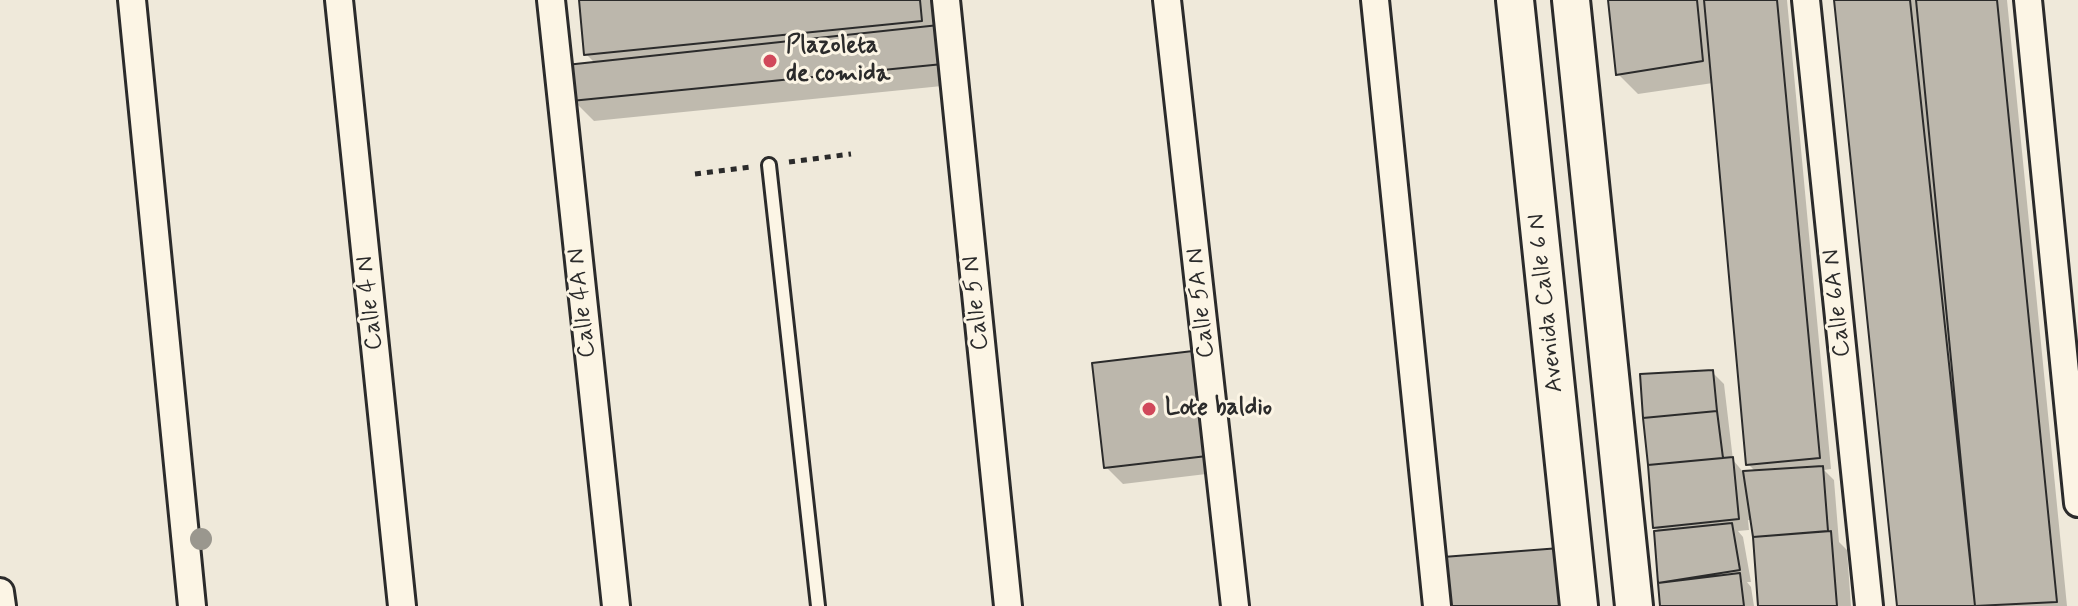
<!DOCTYPE html>
<style>
body{margin:0}
canvas{display:block;background:#efe9da}
</style>
<canvas width="2078" height="606"></canvas>
<script>
const context = document.querySelector('canvas').getContext('2d');
context.lineJoin = 'round';
function fillPath(path, color) { context.fillStyle = color; context.fill(path, 'evenodd'); }
const poly = rows => new Path2D(rows.map(r => 'M' + r).join(''));
function trace(path, color, width, dash) { context.strokeStyle = color; context.lineWidth = width; context.lineCap = dash ? 'butt' : 'round'; context.setLineDash(dash || []); context.stroke(path); }
function label(font, color, halo, rows, align = 'center') {
  context.font = font + ' Mynerve,sans-serif'; context.lineWidth = 6; context.setLineDash([]); context.textBaseline = 'middle'; context.strokeStyle = halo; context.fillStyle = color; for (const [text, x, y, turn = 0] of rows) {
    context.save(); context.translate(x, y); context.rotate((+turn || 0) * Math.PI / 180); context.textAlign = isNaN(turn) ? turn : align; if (halo) context.strokeText(text, 0, 0); context.fillText(text, 0, 0); context.restore();
  }
}
fillPath(poly([
 [581,0,937,0,962,84,594,121,573,100,596,64,586,54],
 [1610,0,1787,0,1831,469,1824,470,1834,480,1839,542,1847,550,1851,606,1760,606,1752,520,1748,520,1749,530,1738,531,1743,537,1751,582,1747,582,1751,587,1754,606,1662,606,1656,533,1661,533,1655,527,1712,372,1724,384,1733,460,1744,473,1756,472,1748,464,1713,83,1638,94,1618,74],
 [1836,0,2007,0,2067,606,1899,606],
 [1192,354,1209,370,1223,472,1123,484,1106,467]
]), '#0003');
const building = poly([
 [579,0,920,0,922,21,584,55,579,0],
 [1608,0,1697,0,1703,61,1616,75,1608,0],
 [1704,0,1777,0,1820,458,1746,465,1704,0],
 [1834,0,1910,0,1975,606,1897,606,1834,0],
 [1916,0,1997,0,2057,602,1975,606,1916,0],
 [939,25,943,64,571,101,566,65,939,25],
 [1193,351,1207,456,1104,468,1092,363,1193,351],
 [1713,370,1717,411,1643,418,1640,374,1713,370],
 [1717,411,1723,458,1648,465,1643,418,1717,411],
 [1733,457,1739,519,1653,528,1648,465,1733,457],
 [1823,466,1828,531,1753,537,1743,471,1823,466],
 [1732,523,1740,570,1658,583,1654,531,1732,523],
 [1831,531,1837,606,1758,606,1753,537,1831,531],
 [1560,548,1565,606,1449,606,1443,557,1560,548],
 [1740,573,1744,606,1660,606,1658,583,1740,573]
]);
fillPath(building, '#bcb7ac');
trace(building, '#2b2b2b', 2);
const lane = poly([
 [769,165,818,606]
]);
const street = poly([
 [132,0,192,606],
 [339,0,402,606],
 [551,0,616,606],
 [946,0,1008,606],
 [1167,0,1235,606],
 [1375,0,1437,606],
 [1806,0,1869,606],
 [2028,0,2078,503],
 [0,592,2,606]
]);
const secondary = poly([
 [1515,0,1579,606],
 [1571,0,1634,606]
]);
trace(lane, '#2b2b2b', 18);
trace(street, '#2b2b2b', 32);
trace(secondary, '#2b2b2b', 42);
trace(poly([
 [789,162,851,154],
 [695,174,751,167]
]), '#2b2b2b', 5, [6, 6]);
trace(lane, '#fcf5e5', 12);
trace(street, '#fcf5e5', 26);
trace(secondary, '#fcf5e5', 36);
context.fillStyle = '#9a978e';
for (const [x, y] of [
 [201,539]
]) { context.beginPath(); context.arc(x, y, 11, 0, 2 * Math.PI); context.fill(); }
for (const [x, y, r, color] of [
 [770,61,8,"#d1495b"],
 [1149,409,8,"#d1495b"]
]) { const dot = new Path2D(); dot.arc(x, y, r, 0, 2 * Math.PI); context.fillStyle = color; context.fill(dot); trace(dot, '#fcf5e5', 3); }
label('bold 24px', '#2b2b2b', '#fcf5e5', [
 ["Plazoleta",786,47],
 ["de comida",786,75],
 ["Lote baldio",1165,409]
], 'left');
label('24px', '#2b2b2b', '#fcf5e5', [
 ["Calle 4 N",371,303,-96],
 ["Calle 4A N",583,303,-96],
 ["Calle 5 N",977,303,-96],
 ["Calle 5A N",1202,303,-96],
 ["Avenida Calle 6 N",1547,303,-96],
 ["Calle 6A N",1838,303,-96]
]);
</script>
